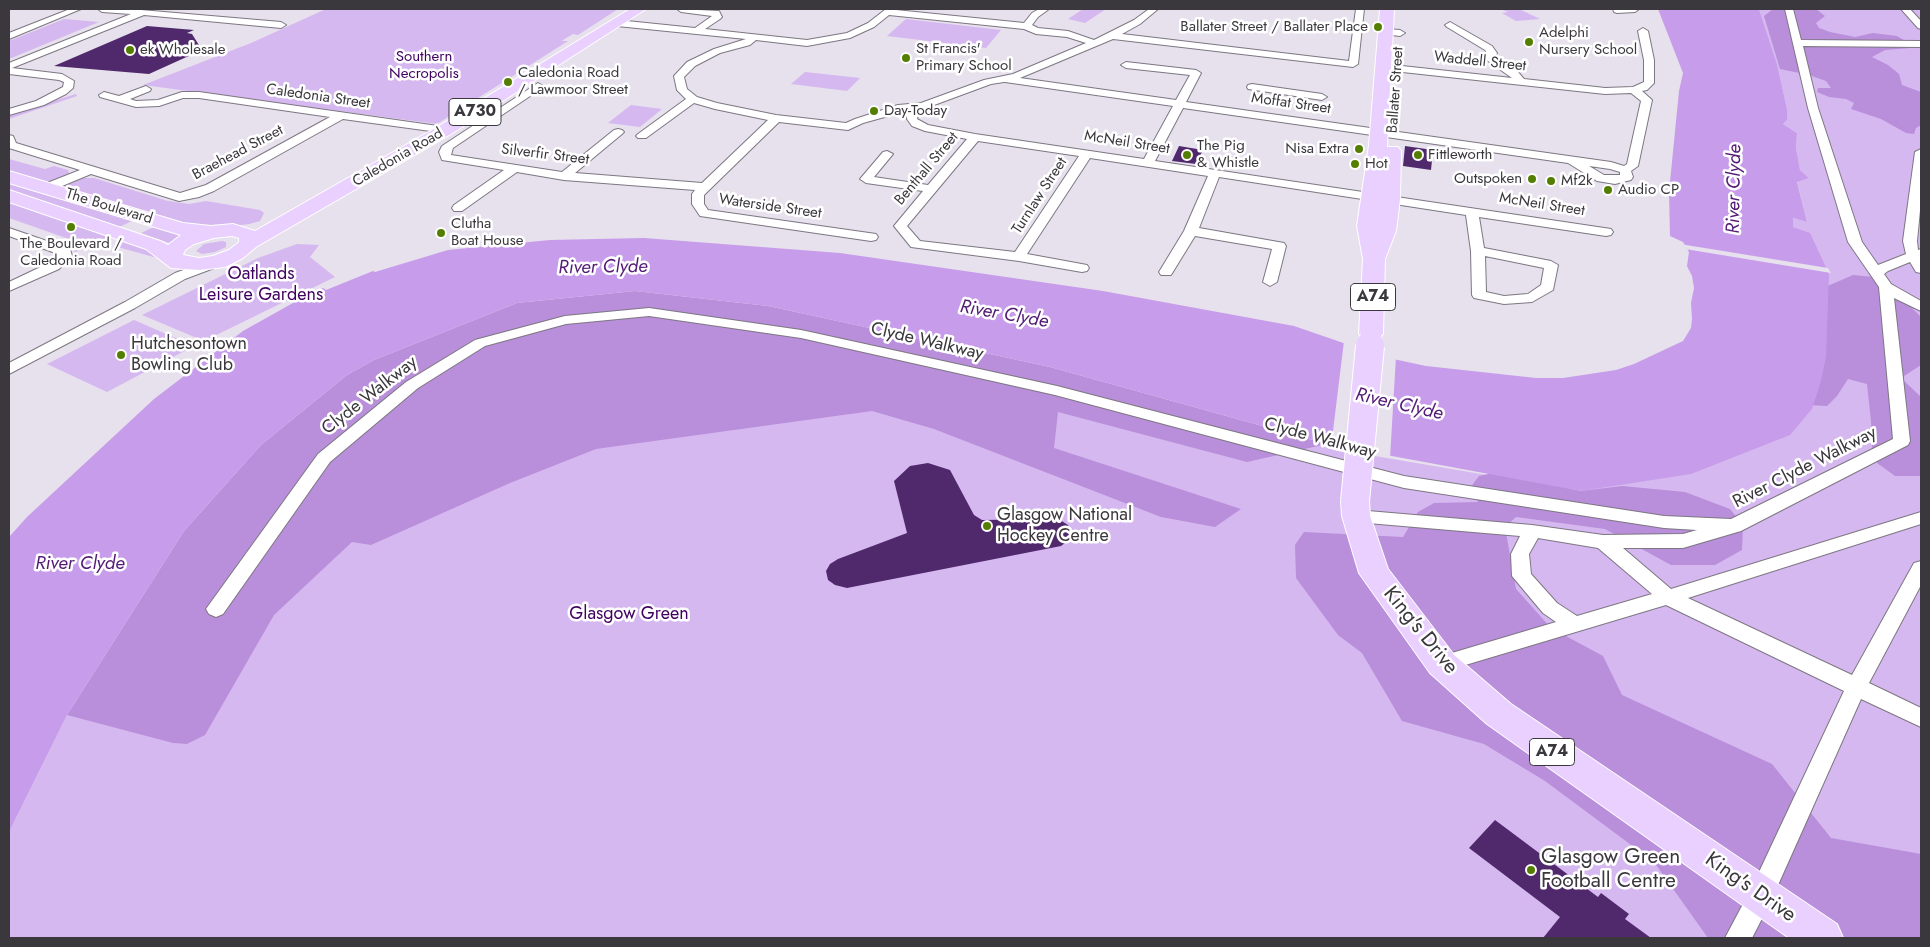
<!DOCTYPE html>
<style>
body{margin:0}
#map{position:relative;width:1930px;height:947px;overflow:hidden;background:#e7e0ed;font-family:Jost,sans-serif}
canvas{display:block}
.frame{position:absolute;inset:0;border:10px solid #3b383d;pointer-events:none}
</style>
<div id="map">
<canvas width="1930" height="947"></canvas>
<div class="frame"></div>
</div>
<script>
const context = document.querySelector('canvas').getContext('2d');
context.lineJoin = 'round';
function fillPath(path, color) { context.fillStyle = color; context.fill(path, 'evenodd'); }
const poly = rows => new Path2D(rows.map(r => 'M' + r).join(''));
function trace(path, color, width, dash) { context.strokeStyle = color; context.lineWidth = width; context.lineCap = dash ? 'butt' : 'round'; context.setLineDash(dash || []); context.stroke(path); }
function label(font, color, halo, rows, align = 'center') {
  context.font = font + ' Jost,sans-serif'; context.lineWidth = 5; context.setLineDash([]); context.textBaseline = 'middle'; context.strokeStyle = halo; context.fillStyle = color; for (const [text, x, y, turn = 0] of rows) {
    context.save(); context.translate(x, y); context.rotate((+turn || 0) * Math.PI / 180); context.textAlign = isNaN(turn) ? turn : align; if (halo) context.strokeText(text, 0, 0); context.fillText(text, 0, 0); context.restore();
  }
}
fillPath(poly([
 [326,9,618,9,578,35,573,34,563,40,562,41,568,41,437,124,143,85,251,43],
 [1083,9,1106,9,1085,23,1068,19],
 [1501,9,1519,9,1540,19,1516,21,1502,13,1508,12],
 [1759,9,1921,9,1921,938,9,938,9,832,67,715,261,445,1049,368,1328,448,1581,491,1805,232,1793,227,1793,218,1807,222,1797,181,1809,178,1800,170,1796,148,1797,133,1783,124,1787,120,1787,109,1777,64],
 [64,19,99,22,9,59,9,41],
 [906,19,1001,30,986,48,887,36],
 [805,72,860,78,847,91,791,84],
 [76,94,77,96,9,119,9,115],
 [631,105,662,109,640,127,608,123],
 [9,159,45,169,54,166,68,170,69,173,57,180,42,182,34,180,9,172],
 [81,178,94,178,168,201,189,204,206,201,260,210,264,213,260,221,249,224,217,228,179,224,62,187],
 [9,183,132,221,119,227,9,191],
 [9,202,114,237,113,239,102,242,97,241,94,246,75,252,73,251,86,245,9,218],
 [154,227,173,232,190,235,172,244,141,233],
 [123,240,145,246,161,259,114,246,114,244],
 [222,241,226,242,226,247,215,252,202,254,196,251,204,244],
 [297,244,319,245,310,257,335,277,204,341,142,315,258,258],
 [134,320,194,346,107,392,47,364]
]), '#d6b8f0');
fillPath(poly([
 [1773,9,1816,9,1825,16,1816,23,1819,28,1830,32,1855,37,1873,33,1897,36,1909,43,1911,48,1885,50,1872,57,1888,65,1899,74,1902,85,1921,92,1921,125,1916,128,1914,134,1906,133,1881,119,1851,109,1854,103,1846,99,1829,97,1817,92,1818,88,1831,88,1826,81,1809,75,1780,69,1764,16],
 [1853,275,1874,277,1890,286,1921,317,1921,365,1901,378,1921,397,1921,476,1895,476,1877,463,1872,450,1871,421,1867,384,1848,379,1837,396,1827,406,1809,405,1823,288],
 [635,291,768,306,1050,367,1327,444,1247,462,1058,412,1054,448,1241,509,1215,527,1161,517,934,429,872,411,596,449,510,483,371,545,352,542,274,615,205,735,187,744,173,743,67,715,184,531,261,445,347,375,374,360,517,303],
 [1497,472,1581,491,1622,486,1685,492,1730,509,1743,525,1742,550,1715,565,1671,565,1605,529,1516,517,1505,527,1516,589,1551,628,1603,656,1622,695,1772,764,1831,838,1921,854,1921,938,1708,938,1654,862,1545,781,1484,744,1402,721,1362,653,1338,635,1296,578,1295,545,1304,532,1403,537,1418,512,1434,503,1478,502,1470,488,1479,476]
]), '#b98eda');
fillPath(poly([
 [1658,9,1759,9,1777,64,1787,109,1787,120,1783,124,1797,133,1796,148,1800,170,1809,178,1797,182,1807,222,1793,218,1793,227,1810,233,1829,274,1826,357,1821,381,1812,409,1790,435,1691,474,1581,491,1327,444,1050,367,768,306,635,291,517,303,374,360,347,375,261,445,184,531,67,715,9,832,9,537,27,517,154,399,243,331,293,303,323,288,326,290,373,271,375,272,448,250,550,240,644,238,840,253,1103,291,1294,326,1384,357,1426,366,1536,378,1563,378,1616,370,1634,364,1683,341,1691,328,1692,319,1691,303,1694,288,1692,276,1687,266,1689,252,1683,242,1670,236,1669,192,1679,91,1683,73]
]), '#c79cea');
fillPath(poly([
 [1680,244,1828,268,1831,273,1685,249],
 [1344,341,1396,357,1390,458,1331,447]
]), '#e7e0ed');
fillPath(poly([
 [147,26,194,30,187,33,192,34,202,50,149,74,54,66],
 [1179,146,1203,150,1196,164,1172,161],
 [1405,146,1433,150,1431,170,1403,166],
 [928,463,950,470,974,515,982,520,1051,519,1060,520,1068,525,1071,533,1069,540,1061,546,847,588,835,585,828,580,826,571,830,564,838,559,907,533,894,481,910,466],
 [1495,820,1598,897,1601,893,1629,914,1625,919,1651,938,1543,938,1560,917,1469,848]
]), '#50286c');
const street = poly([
 [70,9,81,9,9,39,9,33,70,9],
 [98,9,129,9,281,22,286,25,281,28,144,15,12,68,62,74,74,81,73,88,66,94,44,105,9,115,9,109,36,101,63,87,64,82,59,80,9,74,9,63,131,14,102,12,98,9],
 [677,9,719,11,722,17,720,19,705,29,807,40,847,33,868,23,886,9,1024,23,1032,13,1039,9,1049,9,1038,17,1032,25,1038,28,1068,31,1094,40,1134,20,1149,9,1158,9,1140,24,1122,34,1349,61,1356,9,1364,9,1358,64,1353,67,1113,39,1020,78,1176,100,1190,75,1126,68,1121,65,1126,62,1196,70,1201,73,1186,102,1611,162,1624,166,1627,164,1641,101,1631,93,1605,94,1384,70,1379,67,1384,64,1512,78,1488,61,1485,57,1487,53,1485,50,1447,27,1445,25,1450,22,1492,46,1497,53,1495,57,1518,72,1524,79,1605,88,1633,87,1644,82,1644,60,1638,31,1643,28,1648,31,1654,60,1654,83,1647,90,1642,91,1652,100,1638,166,1631,171,1633,177,1631,180,1615,184,1597,181,1568,163,1183,108,1155,161,1611,229,1613,232,1611,235,1606,236,1479,217,1484,248,1551,261,1558,265,1553,290,1532,302,1504,304,1474,298,1472,295,1471,251,1466,215,1219,177,1199,228,1284,243,1286,246,1277,282,1270,286,1263,282,1272,249,1195,236,1171,275,1161,275,1159,272,1184,231,1208,176,1090,158,1027,254,1087,265,1089,268,1087,271,1082,272,1019,261,911,247,894,226,923,191,866,183,860,179,883,152,887,151,893,154,874,177,928,185,967,139,925,131,912,126,907,119,907,114,910,110,863,123,848,130,779,122,704,195,704,204,708,210,876,234,878,237,876,240,871,241,700,216,692,204,692,194,695,190,564,180,517,172,462,211,454,211,452,208,454,205,504,170,442,160,439,152,442,146,538,83,543,86,542,88,453,148,451,155,562,172,614,130,618,129,622,130,624,132,622,134,575,173,702,183,768,120,715,109,694,103,646,138,638,138,636,136,638,134,686,99,677,90,674,76,687,62,714,49,746,39,617,26,612,23,617,20,695,28,712,16,681,12,677,9],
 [889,15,1024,29,1036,34,1067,37,1086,43,1013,74,984,80,921,103,898,105,855,119,846,123,776,115,717,103,697,97,687,89,684,77,695,66,720,53,750,45,756,40,807,46,850,38,874,27,889,15],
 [1004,82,1005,82,1173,106,1144,159,975,134,928,125,917,119,919,112,926,108,991,84,1004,82],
 [978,141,1079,156,1015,252,920,241,907,226,978,141],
 [1589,166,1610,169,1620,172,1620,175,1604,175,1589,166],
 [1485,256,1544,268,1541,285,1528,294,1504,296,1486,292,1485,256],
 [1613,9,1639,9,1635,12,1617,13,1614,12,1613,9],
 [1785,9,1793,9,1801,40,1921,41,1921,47,1803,46,1818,108,1862,242,1878,265,1906,254,1903,241,1915,152,1921,149,1921,200,1917,241,1918,250,1921,249,1921,273,1916,272,1910,262,1888,271,1884,274,1891,284,1921,301,1921,311,1894,298,1910,441,1908,445,1741,531,1683,548,1623,548,1671,589,1921,512,1921,524,1688,598,1852,675,1914,563,1921,561,1921,585,1869,683,1921,708,1921,727,1861,699,1770,903,1752,938,1725,938,1752,887,1844,691,1666,605,1442,672,1435,670,1431,664,1435,658,1556,622,1543,613,1512,576,1511,554,1520,536,1356,522,1350,520,1347,516,1350,512,1356,510,1532,525,1603,535,1683,534,1697,530,1664,528,1404,488,1055,395,801,338,649,316,566,324,485,346,418,388,330,462,223,614,216,617,209,614,206,609,318,454,406,382,475,340,565,316,649,308,801,330,1057,386,1404,476,1664,516,1731,519,1893,439,1879,287,1848,242,1808,108,1785,9],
 [1538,538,1598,548,1652,594,1577,616,1557,603,1531,574,1529,554,1538,538],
 [1901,9,1910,9,1921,21,1921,29,1918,28,1901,9],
 [1386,29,1400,30,1405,33,1400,36,1383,34,1381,32,1386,29],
 [1252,84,1322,94,1327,97,1322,100,1248,89,1247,87,1248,85,1252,84],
 [146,86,151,89,150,91,130,99,136,101,158,100,182,92,199,92,445,127,451,130,445,133,343,119,214,191,199,197,179,201,91,174,50,191,42,191,40,188,42,185,80,170,9,148,9,135,13,136,16,143,180,193,206,185,330,117,199,98,183,98,159,106,136,107,100,97,99,95,104,92,119,96,146,86],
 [9,228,70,249,72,256,59,269,9,291,9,282,49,263,58,254,9,236,9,228],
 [217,258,222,259,224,262,222,265,185,279,135,308,9,374,9,363,125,302,175,273,217,258]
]);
const primary = poly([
 [630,9,646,9,451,134,256,247,243,258,225,267,199,270,171,268,146,249,9,202,9,190,160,241,168,245,181,235,9,183,9,171,183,223,211,226,233,224,255,231,439,126,630,9],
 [232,236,239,238,239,242,229,250,213,256,199,258,183,255,185,250,194,244,214,238,232,236],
 [1380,9,1394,9,1387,147,1398,147,1401,151,1400,199,1396,231,1385,259,1383,334,1379,339,1371,341,1363,339,1359,334,1363,259,1357,226,1369,145,1380,9],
 [1355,491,1365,494,1369,501,1370,516,1388,569,1454,655,1511,704,1837,924,1843,938,1789,938,1487,724,1430,673,1359,573,1342,516,1341,501,1345,494,1355,491]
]);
trace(street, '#7d7782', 2);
trace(primary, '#fff', 2);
fillPath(street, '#fff');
fillPath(primary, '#e9d0fe');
const primaryBridgeFar1 = poly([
 [1370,347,1371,334]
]);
const primaryBridge = poly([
 [1355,501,1370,346]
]);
trace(primaryBridgeFar1, '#fff', 22, []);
trace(primaryBridge, '#fff', 30, []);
trace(primaryBridgeFar1, '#e9d0fe', 21);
trace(primaryBridge, '#e9d0fe', 28);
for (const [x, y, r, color] of [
 [1378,27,5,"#537e00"],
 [1529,42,5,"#537e00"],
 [130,50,5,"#537e00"],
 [906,58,5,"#537e00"],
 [508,82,5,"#537e00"],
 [874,111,5,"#537e00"],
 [1359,149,5,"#537e00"],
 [1187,155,5,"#537e00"],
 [1418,155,5,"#537e00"],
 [1355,164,5,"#537e00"],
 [1532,179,5,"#537e00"],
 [1551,181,5,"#537e00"],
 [1608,190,5,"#537e00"],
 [71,227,5,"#537e00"],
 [441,233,5,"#537e00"],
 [121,355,5,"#537e00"],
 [987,526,5,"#537e00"],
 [1531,870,5,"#537e00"]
]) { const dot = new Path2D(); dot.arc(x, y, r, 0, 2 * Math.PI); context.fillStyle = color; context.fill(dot); trace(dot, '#fff', 2); }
label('15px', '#3b383d', '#fff', [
 ["Ballater Street / Ballater Place",1368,27,"right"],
 ["Adelphi",1539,33],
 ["Nursery School",1539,50],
 ["St Francis'",916,49],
 ["Primary School",916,66],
 ["ek Wholesale",140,50],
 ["Caledonia Road",518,73],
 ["/ Lawmoor Street",518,90],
 ["Day-Today",884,111],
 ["The Pig",1197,146],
 ["& Whistle",1197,163],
 ["Nisa Extra",1349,149,"right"],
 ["Fittleworth",1428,155],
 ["Hot",1365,164],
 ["Outspoken",1522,179,"right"],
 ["Mf2k",1561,181],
 ["Audio CP",1618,190],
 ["Clutha",451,224],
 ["Boat House",451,241],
 ["The Boulevard /",71,244,"center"],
 ["Caledonia Road",71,261,"center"]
], 'left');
label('15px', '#410161', '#fff', [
 ["Southern",424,57],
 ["Necropolis",424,74]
]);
label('15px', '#3b383d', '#fff', [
 ["Waddell Street",1480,62,6],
 ["Ballater Street",1396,90,-86],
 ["Caledonia Street",318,97,8],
 ["Moffat Street",1291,104,8],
 ["McNeil Street",1127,143,9],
 ["Braehead Street",238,153,-28],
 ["Silverfir Street",545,155,7],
 ["Caledonia Road",398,158,-30],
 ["Benthall Street",927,169,-50],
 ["Turnlaw Street",1040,196,-57],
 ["McNeil Street",1542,205,9],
 ["The Boulevard",109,207,17],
 ["Waterside Street",770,207,8]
]);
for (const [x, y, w] of [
 [475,112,52],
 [1373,297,45],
 [1552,752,45]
]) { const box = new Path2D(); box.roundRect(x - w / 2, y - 13.5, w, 27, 4); context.fillStyle = '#fff'; context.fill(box); trace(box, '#3b383d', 1); }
label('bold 16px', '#3b383d', null, [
 ["A730",475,112],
 ["A74",1373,297],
 ["A74",1552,752]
]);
label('18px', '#410161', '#fff', [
 ["Oatlands",261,275],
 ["Leisure Gardens",261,296],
 ["Glasgow Green",629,615]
]);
label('18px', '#3b383d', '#fff', [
 ["Clyde Walkway",927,342,13],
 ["Clyde Walkway",370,396,-38],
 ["Clyde Walkway",1320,439,15],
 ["River Clyde Walkway",1805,468,-27]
]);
label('18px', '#3b383d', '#fff', [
 ["Hutchesontown",131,345],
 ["Bowling Club",131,366],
 ["Glasgow National",997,516],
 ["Hockey Centre",997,537]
], 'left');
label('italic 19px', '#531b75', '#fff', [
 ["River Clyde",1735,189,-89],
 ["River Clyde",603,268,-1],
 ["River Clyde",1004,315,10],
 ["River Clyde",1399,405,13],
 ["River Clyde",80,564]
]);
label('21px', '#3b383d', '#fff', [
 ["King's Drive",1420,631,51],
 ["King's Drive",1750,888,35]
]);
label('21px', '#3b383d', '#fff', [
 ["Glasgow Green",1541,858],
 ["Football Centre",1541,882]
], 'left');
</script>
